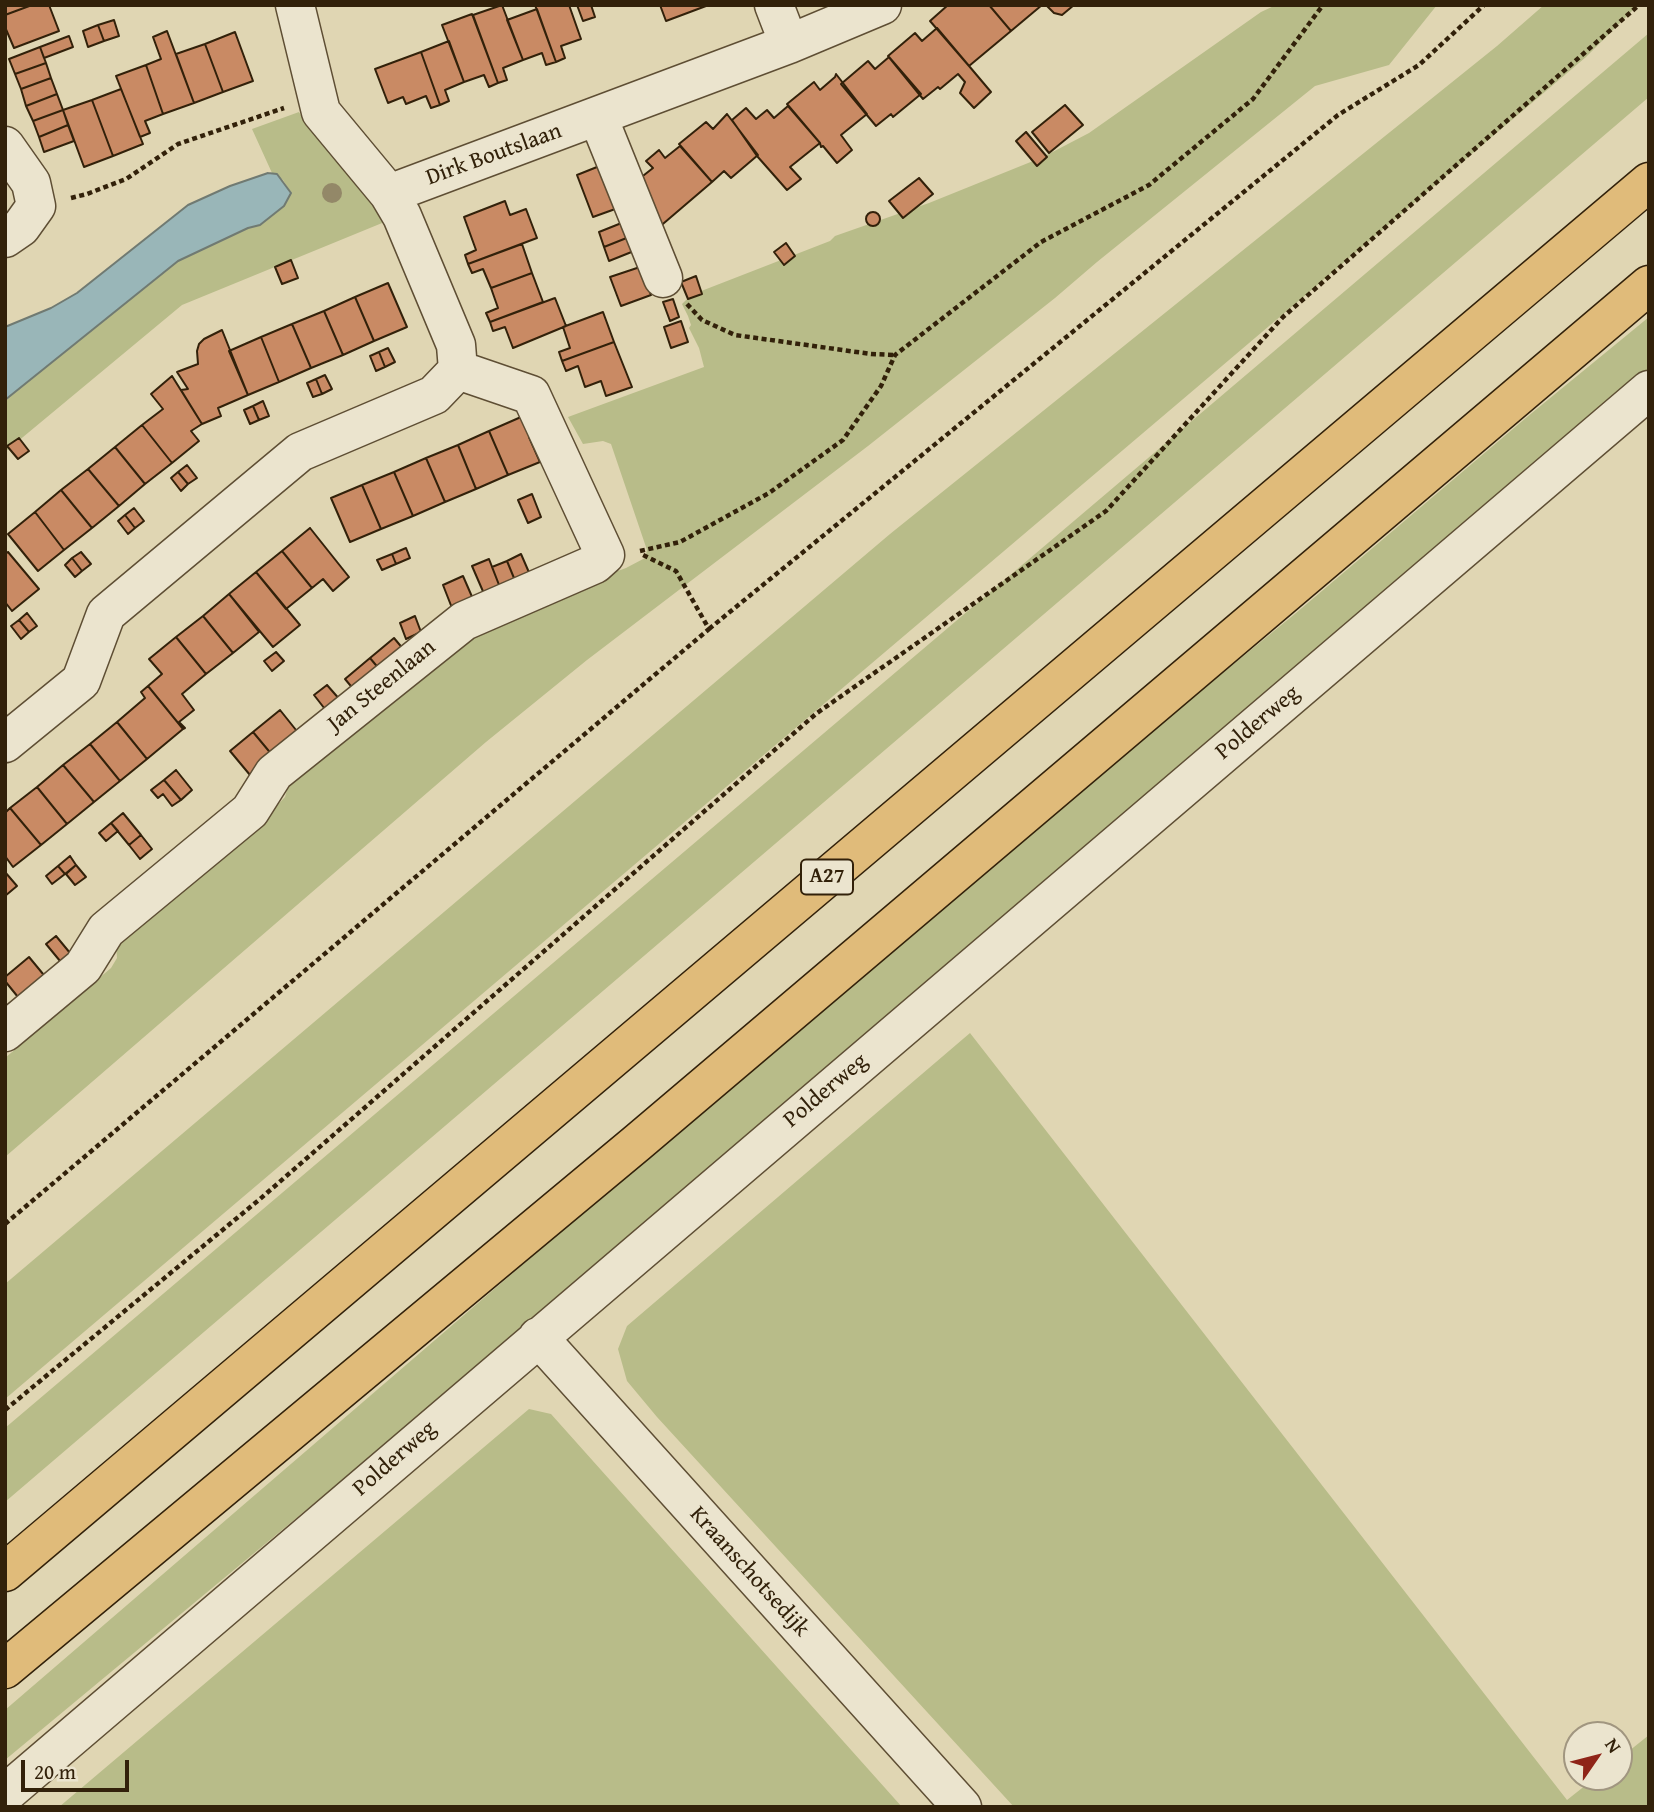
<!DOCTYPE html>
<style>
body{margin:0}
#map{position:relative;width:1654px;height:1812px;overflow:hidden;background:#e0d6b3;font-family:"Gentium Book Plus",serif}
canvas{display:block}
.frame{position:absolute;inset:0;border:7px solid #32210a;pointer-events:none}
.north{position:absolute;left:1563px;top:1721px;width:70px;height:70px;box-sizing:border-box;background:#ebe4ce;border:2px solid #a19680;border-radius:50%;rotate:55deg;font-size:19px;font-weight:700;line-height:28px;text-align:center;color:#32210a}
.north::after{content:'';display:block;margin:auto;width:24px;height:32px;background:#8f2418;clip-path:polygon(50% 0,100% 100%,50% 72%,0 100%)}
.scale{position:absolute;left:21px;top:1760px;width:108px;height:32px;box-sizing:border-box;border:4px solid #32210a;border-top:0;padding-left:9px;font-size:21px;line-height:24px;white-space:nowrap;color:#32210a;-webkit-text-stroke:5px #ebe4ce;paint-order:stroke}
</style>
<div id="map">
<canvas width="1654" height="1812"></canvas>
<div class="frame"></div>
<div class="north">N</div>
<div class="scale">20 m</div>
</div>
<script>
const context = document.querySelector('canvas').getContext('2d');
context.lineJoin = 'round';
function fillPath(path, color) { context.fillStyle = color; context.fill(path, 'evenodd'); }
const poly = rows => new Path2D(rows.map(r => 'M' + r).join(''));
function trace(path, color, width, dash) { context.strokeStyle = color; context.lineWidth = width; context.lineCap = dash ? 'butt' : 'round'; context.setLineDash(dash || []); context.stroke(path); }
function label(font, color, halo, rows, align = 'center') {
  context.font = font + ' "Gentium Book Plus",serif'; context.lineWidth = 5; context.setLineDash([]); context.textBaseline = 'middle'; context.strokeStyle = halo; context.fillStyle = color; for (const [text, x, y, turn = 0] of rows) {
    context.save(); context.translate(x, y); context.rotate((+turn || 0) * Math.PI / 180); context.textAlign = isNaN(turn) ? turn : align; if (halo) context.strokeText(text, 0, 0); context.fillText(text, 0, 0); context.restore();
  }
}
fillPath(poly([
 [1276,5,1437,5,1389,65,1315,86,1097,262,1055,298,868,446,587,660,486,742,5,1157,5,1058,111,968,117,958,116,942,269,814,285,797,288,786,451,648,546,597,626,568,645,558,647,550,611,444,603,441,583,444,568,417,704,367,699,348,689,328,691,325,688,316,682,304,691,295,830,241,835,236,929,203,1043,157,1089,133,1261,12],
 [1544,5,1638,5,1586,57,5,1399,5,1284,890,534,1497,46],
 [1649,33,1649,97,5,1502,5,1428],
 [299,112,307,126,387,221,182,305,5,452,5,400,178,261,248,228,260,225,284,206,291,193,283,180,272,173,252,129],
 [1649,317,1649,380,518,1334,5,1760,5,1710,972,878,1296,613,1527,417],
 [970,1033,1567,1800,1596,1777,1619,1777,1619,1759,1649,1735,1649,1807,1014,1807,657,1417,627,1381,618,1349,627,1326],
 [529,1409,551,1414,902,1807,59,1807]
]), '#b8bc89');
const water = poly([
 [268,173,277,174,291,193,284,206,260,225,248,228,178,261,5,400,5,327,51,308,77,293,188,205,230,186,268,173]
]);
fillPath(water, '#99b6b8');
trace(water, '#707a72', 2);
const building = poly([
 [5,5,32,5,5,15,5,5],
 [32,5,49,5,59,31,14,48,5,27,5,15,32,5],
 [502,5,523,60,503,68,507,80,498,83,473,15,502,5],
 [535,5,569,5,581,39,561,46,565,58,556,62,535,5],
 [577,5,591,5,595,17,583,21,577,5],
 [660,5,706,5,706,6,666,21,660,5],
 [948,5,989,5,1011,31,969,66,930,21,948,5],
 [989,5,1042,5,1011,31,989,5],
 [1046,5,1074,5,1062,15,1054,13,1046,5],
 [537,9,556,62,546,65,542,53,523,60,507,20,537,9],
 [472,14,498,83,489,87,484,75,464,82,442,25,472,14],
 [114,20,119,36,104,41,98,25,114,20],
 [98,25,104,41,88,47,83,31,98,25],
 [937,28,991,92,974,108,960,93,965,82,958,74,940,89,938,87,923,99,888,56,915,33,922,41,937,28],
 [167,31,194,103,163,114,146,65,161,59,153,37,167,31],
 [235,32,253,81,223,92,205,44,235,32],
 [69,36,73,47,44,58,40,47,69,36],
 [449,41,464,82,445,90,449,101,440,105,421,52,449,41],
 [205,44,223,92,194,103,176,54,205,44],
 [40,47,46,63,15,74,9,59,40,47],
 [421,52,440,105,431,108,426,96,406,104,403,97,388,103,375,69,421,52],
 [889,57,921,94,893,117,891,114,876,126,841,84,868,61,875,69,889,57],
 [46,63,51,78,21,89,15,74,46,63],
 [146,65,163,114,145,121,150,133,140,137,116,76,146,65],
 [836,74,867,114,841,135,852,150,837,163,823,146,821,147,820,143,787,104,814,82,820,90,835,77,836,74],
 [51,78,57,94,26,106,21,89,51,78],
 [121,89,143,144,113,156,92,100,121,89],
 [57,94,63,110,33,121,26,106,57,94],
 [92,100,113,156,84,167,63,110,92,100],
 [1065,105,1083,125,1049,153,1032,132,1065,105],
 [788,106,820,143,790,167,801,179,787,190,757,156,732,120,746,108,756,119,767,110,774,118,788,106],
 [63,110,68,125,39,137,33,121,63,110],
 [727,114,758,155,731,178,724,171,712,182,679,144,706,122,713,129,727,114],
 [68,125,74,141,44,152,39,137,68,125],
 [1026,132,1047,157,1037,166,1016,141,1026,132],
 [680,146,712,182,657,229,639,179,653,168,646,161,659,150,665,158,680,146],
 [602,165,618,208,593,217,577,175,602,165],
 [919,178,933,194,903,218,889,201,919,178],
 [505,201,510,215,526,209,537,238,468,264,465,255,476,250,464,217,505,201],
 '866 219a7 7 0 1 1 14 0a7 7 0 1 1-14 0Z',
 [624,222,629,237,604,247,599,232,624,222],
 [629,237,634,251,609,261,604,247,629,237],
 [786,243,795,256,784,265,774,252,786,243],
 [522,244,532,273,491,288,483,269,472,273,468,264,522,244],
 [291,260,298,278,282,284,275,267,291,260],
 [640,267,651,295,621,306,610,277,640,267],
 [532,273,543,302,490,322,486,313,498,308,491,288,532,273],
 [696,276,702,294,688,299,681,282,696,276],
 [388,283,407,327,374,341,355,297,388,283],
 [355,297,374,341,343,355,324,311,355,297],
 [555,298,566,326,513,348,505,327,493,331,490,322,555,298],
 [673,299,679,317,670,321,663,302,673,299],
 [324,311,343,355,311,368,292,324,324,311],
 [603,312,614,342,562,361,559,352,570,348,563,327,603,312],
 [681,321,688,342,671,348,664,327,681,321],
 [292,324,311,368,279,382,261,337,292,324],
 [222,330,248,395,218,408,221,416,202,424,181,390,188,389,177,372,198,364,197,351,199,344,204,339,222,330],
 [261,337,279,382,248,395,229,351,261,337],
 [614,342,632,387,606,396,601,381,585,387,578,366,566,371,562,361,614,342],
 [388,348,395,362,385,367,379,352,388,348],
 [379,352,385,367,376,371,370,356,379,352],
 [325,375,332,389,322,394,316,379,325,375],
 [172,376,202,424,191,431,199,441,172,463,142,425,163,409,151,394,172,376],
 [316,379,322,394,313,397,307,383,316,379],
 [263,401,269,416,259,420,253,406,263,401],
 [253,406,259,420,250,424,244,410,253,406],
 [521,417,532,436,529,437,540,462,508,475,489,431,521,417],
 [142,425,172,463,145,484,115,447,142,425],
 [489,431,508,475,476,489,458,445,489,431],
 [19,438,29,451,18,459,7,446,19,438],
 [458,445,476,489,445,502,426,458,458,445],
 [115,447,145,484,119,506,88,469,115,447],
 [426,458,445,502,413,516,394,472,426,458],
 [187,465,197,478,188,484,178,472,187,465],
 [88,469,119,506,92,528,61,490,88,469],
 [178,472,188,484,181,491,171,478,178,472],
 [394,472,413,516,381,529,362,485,394,472],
 [362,485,381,529,350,542,331,498,362,485],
 [61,490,92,528,64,550,35,512,61,490],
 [532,494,541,517,528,523,518,500,532,494],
 [134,508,144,521,135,528,125,515,134,508],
 [35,512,64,550,38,571,8,534,35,512],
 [125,515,135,528,128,534,118,521,125,515],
 [310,528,349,577,333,591,323,579,312,588,282,551,310,528],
 [406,548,410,558,396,564,392,554,406,548],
 [282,551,312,588,286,609,256,572,282,551],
 [8,552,39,589,12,611,5,602,5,554,8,552],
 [81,552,91,564,82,571,72,558,81,552],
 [392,554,396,564,382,570,377,560,392,554],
 [521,554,531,577,516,583,507,561,521,554],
 [72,558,82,571,75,577,65,565,72,558],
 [489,559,501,590,485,596,472,566,489,559],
 [507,561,516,583,501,590,492,567,507,561],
 [256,572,300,625,273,647,229,594,256,572],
 [463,576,473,599,452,608,443,585,463,576],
 [229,594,259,632,233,653,203,616,229,594],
 [27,613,37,626,29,632,19,620,27,613],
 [203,616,233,653,206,674,176,637,203,616],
 [415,616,421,632,406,639,400,623,415,616],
 [19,620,29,632,21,639,11,626,19,620],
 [176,637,206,674,182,694,194,710,179,722,185,728,183,729,148,686,162,674,149,659,176,637],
 [394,638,404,650,380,670,370,658,394,638],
 [276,652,284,661,272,671,264,661,276,652],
 [370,658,380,670,355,691,345,679,370,658],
 [327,685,341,701,328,713,314,695,327,685],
 [148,686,183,729,147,759,117,722,145,698,141,692,148,686],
 [280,710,300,735,273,756,253,732,280,710],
 [117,722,147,759,120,781,90,744,117,722],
 [253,732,273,756,250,775,230,751,253,732],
 [90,744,120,781,94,802,63,765,90,744],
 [63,765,94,802,67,824,37,787,63,765],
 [176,770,192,790,181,800,164,780,176,770],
 [164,780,181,800,172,806,163,794,158,798,151,790,164,780],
 [37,787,67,824,41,845,10,808,37,787],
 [10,808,41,845,13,867,5,856,5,813,10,808],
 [123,813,141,835,129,845,111,823,123,813],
 [111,823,118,831,106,841,99,833,111,823],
 [141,835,152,849,140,859,129,845,141,835],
 [70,856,76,865,65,874,58,866,70,856],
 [76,865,86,877,75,885,66,874,76,865],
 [58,866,65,874,52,884,46,876,58,866],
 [5,872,17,886,5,896,5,872],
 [56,936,75,959,65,967,46,944,56,936],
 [29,957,48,980,22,1002,5,981,5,977,29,957]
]);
fillPath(building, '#c98a64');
trace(building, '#32210a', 2);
const minor = poly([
 [774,5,789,44],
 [598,117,663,278],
 [5,146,31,183,36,206,21,227,5,238],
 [389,194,789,44,882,5],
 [5,743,81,681,106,614,300,452,434,395,458,370,456,345,402,216,389,194,321,112,295,5],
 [5,1032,83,967,106,930,250,811,274,773,464,621,595,564,605,555,531,395,458,370],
 [538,1337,962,1807],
 [5,1794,1649,390]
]);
const highway = poly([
 [5,1572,1649,182],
 [5,1669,637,1143,1649,285]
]);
trace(minor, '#5e4e34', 41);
trace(highway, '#32210a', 41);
trace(poly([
 [71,198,87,194,126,179,178,144,284,108],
 [687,304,702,320,735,335,871,354,895,355],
 [640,551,680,542,769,493,843,440,881,386,895,355,1041,242,1149,185,1253,99,1323,5],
 [709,629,1338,115,1419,65,1484,5],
 [5,1224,709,629,676,571,641,554],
 [5,1410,260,1199,817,713,1106,511,1283,317,1639,5]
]), '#32210a', 4.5, [5, 3.5]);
trace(minor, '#ebe4ce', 38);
trace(highway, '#e0bb7a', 38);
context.fillStyle = '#938868';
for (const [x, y] of [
 [332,193]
]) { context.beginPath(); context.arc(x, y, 10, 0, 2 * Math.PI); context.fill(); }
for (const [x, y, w] of [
 [827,877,52]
]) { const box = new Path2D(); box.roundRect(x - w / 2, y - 17.5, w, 35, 5); context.fillStyle = '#ebe4ce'; context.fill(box); trace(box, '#32210a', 2); }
label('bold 21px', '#32210a', null, [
 ["A27",827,877]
]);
label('23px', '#32210a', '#ebe4ce', [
 ["Dirk Boutslaan",494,155,-20],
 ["Jan Steenlaan",382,686,-39],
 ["Polderweg",1258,723,-40],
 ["Polderweg",826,1091,-40],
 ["Polderweg",395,1459,-41],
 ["Kraanschotsedijk",749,1572,48]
]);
</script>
